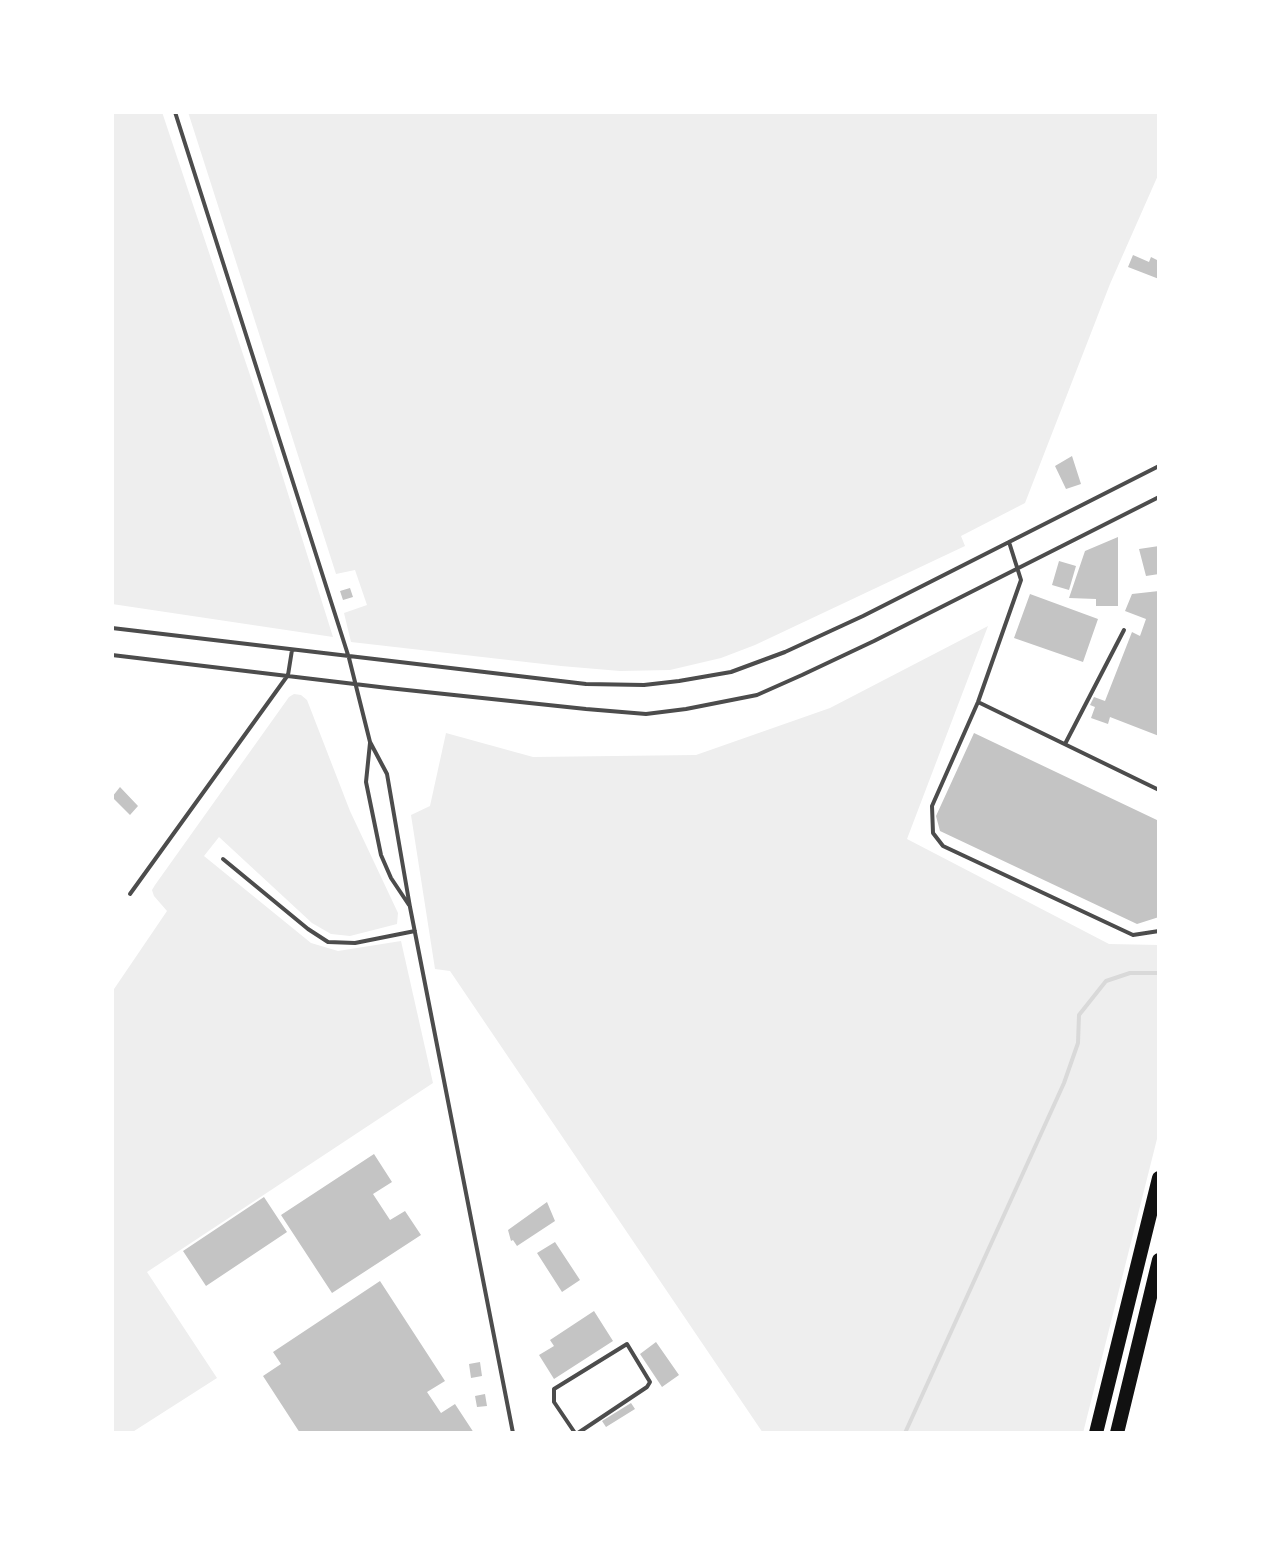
<!DOCTYPE html>
<style>
body{margin:0}
#map{position:relative;width:1271px;height:1545px;overflow:hidden;background:#fff;font-family:"Noto Sans",sans-serif}
canvas{display:block}
.frame{position:absolute;inset:0;border:114px solid #fff;pointer-events:none}
</style>
<div id="map">
<canvas width="1271" height="1545"></canvas>
<div class="frame"></div>
</div>
<script>
const context = document.querySelector('canvas').getContext('2d');
context.lineJoin = 'round';
function fillPath(path, color) { context.fillStyle = color; context.fill(path, 'evenodd'); }
const poly = rows => new Path2D(rows.map(r => 'M' + r).join(''));
function trace(path, color, width, dash) { context.strokeStyle = color; context.lineWidth = width; context.lineCap = dash ? 'butt' : 'round'; context.setLineDash(dash || []); context.stroke(path); }
fillPath(poly([
 [112,112,162,112,263,414,333,637,112,604],
 [188,112,1159,112,1159,173,1110,284,1025,503,961,536,965,546,755,645,721,658,670,670,620,671,561,666,351,642,344,613,367,605,355,570,336,574],
 [988,626,907,839,1109,944,1159,945,1159,1131,1083,1433,763,1433,450,971,435,969,411,815,430,806,446,733,533,757,696,755,830,708],
 [294,694,301,695,307,700,350,811,398,913,397,924,350,936,331,934,312,923,219,837,204,856,311,943,338,951,401,941,433,1083,147,1272,217,1378,131,1433,112,1433,112,992,167,911,154,896,152,890,155,885,289,697]
]), '#eee');
trace(poly([
 [905,1433,1064,1083,1078,1043,1079,1015,1106,981,1130,973,1159,973]
]), '#d9d9d9', 4);
fillPath(poly([
 [1133,255,1149,262,1151,257,1159,261,1159,279,1128,267],
 [1072,456,1081,484,1066,489,1055,466],
 [1118,537,1118,606,1096,606,1096,599,1069,598,1085,551],
 [1159,546,1159,574,1146,576,1139,549],
 [1059,561,1076,566,1069,590,1052,585],
 [350,588,353,597,343,600,340,591],
 [1159,591,1159,736,1110,717,1108,724,1091,718,1095,707,1090,705,1094,697,1105,701,1132,632,1140,636,1146,619,1125,611,1132,594],
 [1030,594,1098,619,1083,662,1014,638],
 [974,733,1159,821,1159,917,1137,924,940,831,936,816],
 [120,787,138,806,130,815,112,797],
 [374,1154,392,1182,373,1194,390,1220,405,1211,421,1235,332,1293,281,1215],
 [264,1197,287,1232,206,1286,183,1251],
 [547,1202,555,1221,517,1246,513,1240,511,1241,508,1230],
 [555,1242,580,1280,562,1292,537,1253],
 [380,1281,445,1381,427,1392,441,1413,455,1404,474,1433,300,1433,263,1376,281,1364,273,1352],
 [594,1311,613,1341,554,1379,539,1355,554,1346,550,1340],
 [656,1342,679,1375,662,1387,640,1354],
 [480,1362,482,1376,471,1378,469,1364],
 [485,1394,487,1406,477,1407,475,1396],
 [631,1403,635,1409,606,1427,602,1421]
]), '#c4c4c4');
trace(poly([
 [175,112,349,658,370,742,387,774,410,907,513,1433],
 [1009,542,1021,580,978,702,932,806,933,833,943,846,1133,935,1159,931],
 [112,628,586,684,644,685,679,681,731,672,785,652,863,616,1159,466],
 [112,655,388,688,586,709,646,714,686,709,757,695,802,675,874,641,1159,497],
 [978,702,1159,790],
 [370,743,366,782,381,855,391,878,409,905],
 [1065,744,1124,630],
 [223,859,308,929,328,942,355,943,415,931],
 [130,894,288,675,292,650],
 [575,1433,554,1402,554,1389,627,1344,650,1382,647,1387,578,1433]
]), '#4c4c4c', 4);
trace(poly([
 [1096,1433,1159,1178],
 [1117,1433,1159,1260]
]), '#111', 14);
</script>
